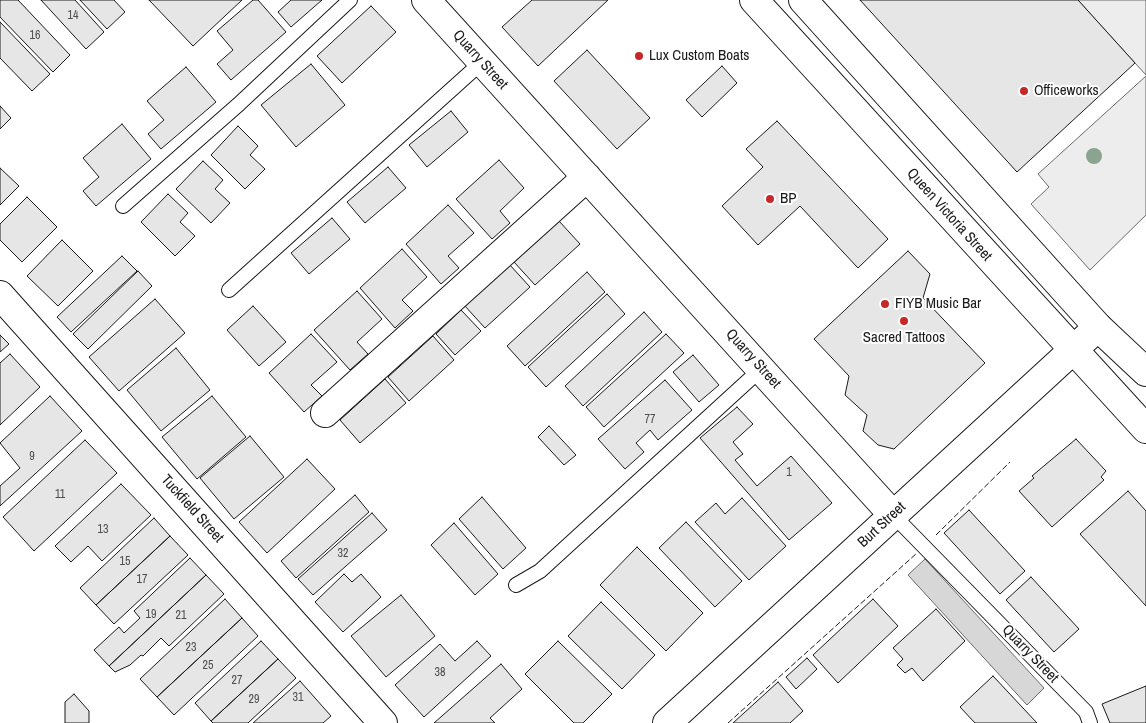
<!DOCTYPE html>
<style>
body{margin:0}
canvas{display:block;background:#fff}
</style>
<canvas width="1146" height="723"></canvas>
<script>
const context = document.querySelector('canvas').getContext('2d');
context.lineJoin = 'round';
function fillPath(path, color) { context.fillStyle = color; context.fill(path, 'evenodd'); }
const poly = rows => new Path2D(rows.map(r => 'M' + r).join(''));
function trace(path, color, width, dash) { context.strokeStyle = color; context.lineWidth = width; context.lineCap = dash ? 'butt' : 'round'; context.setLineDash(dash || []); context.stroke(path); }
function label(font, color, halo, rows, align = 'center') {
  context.font = font + ' "Archivo Narrow",sans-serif'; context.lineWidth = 4; context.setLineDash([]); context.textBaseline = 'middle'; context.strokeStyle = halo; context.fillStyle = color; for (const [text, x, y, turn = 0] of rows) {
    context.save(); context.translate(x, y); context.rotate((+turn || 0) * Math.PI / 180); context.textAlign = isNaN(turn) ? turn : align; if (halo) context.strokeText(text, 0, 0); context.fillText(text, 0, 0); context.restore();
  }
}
const built = poly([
 [1078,0,1146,0,1146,75,1135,63,1078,0],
 [1146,76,1146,215,1090,270,1031,204,1049,187,1038,174,1146,76]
]);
fillPath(built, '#ededed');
trace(built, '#6a6a6a', 1);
const water = poly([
 [925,559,1044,688,1027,705,908,575,925,559]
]);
fillPath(water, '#d7d7d7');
trace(water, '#6a6a6a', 1);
const building = poly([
 [0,0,18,0,70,55,53,72,0,17,0,0],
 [41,0,75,0,104,32,86,49,41,0],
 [80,0,114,0,125,12,107,29,80,0],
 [149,0,242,0,193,46,149,0],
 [253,0,258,0,286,32,231,80,217,64,233,50,217,31,253,0],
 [291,0,322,0,291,27,278,12,291,0],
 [532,0,608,0,538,66,502,27,532,0],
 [860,0,1078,0,1135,63,1017,172,860,0],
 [371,6,396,32,342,83,317,56,371,6],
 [0,22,50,74,32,91,0,58,0,22],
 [587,50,650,118,617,149,554,81,587,50],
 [311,64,345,105,296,147,261,105,311,64],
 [722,66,737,83,702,117,686,100,722,66],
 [186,67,216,102,161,149,148,134,164,120,147,101,186,67],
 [0,106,11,118,0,129,0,106],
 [451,111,468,132,427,167,409,145,451,111],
 [777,121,888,239,858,268,800,206,758,245,722,206,763,167,746,149,777,121],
 [122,124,151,159,96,206,83,191,99,177,83,158,122,124],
 [238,126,258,146,250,155,265,169,245,189,211,155,238,126],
 [499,160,524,188,500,211,510,223,492,239,456,199,499,160],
 [203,161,223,180,215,189,230,203,211,223,176,189,203,161],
 [388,167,406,188,365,223,347,202,388,167],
 [0,168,19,186,0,205,0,168],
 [168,194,188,213,180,222,195,236,175,256,141,222,168,194],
 [27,197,57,227,22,262,0,240,0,224,27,197],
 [448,205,474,233,448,256,459,268,441,284,406,244,448,205],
 [332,218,350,239,309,274,291,253,332,218],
 [559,221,580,244,535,285,514,262,559,221],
 [62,240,93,271,58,306,27,276,62,240],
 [402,249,427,277,402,300,413,311,395,328,360,288,402,249],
 [908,251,930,274,923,298,985,363,894,449,878,445,863,431,867,415,845,395,849,376,814,339,908,251],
 [122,256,137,271,71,332,57,317,122,256],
 [509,264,530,287,485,328,464,305,509,264],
 [138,271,152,286,88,349,73,334,138,271],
 [587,272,605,292,525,366,507,346,587,272],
 [357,291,382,319,357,342,368,354,350,370,314,330,357,291],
 [607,294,625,314,546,387,528,367,607,294],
 [155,299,185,333,119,391,89,357,155,299],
 [253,306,286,342,259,366,227,330,253,306],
 [461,310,481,331,455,355,436,334,461,310],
 [644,312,662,332,583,406,565,386,644,312],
 [311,334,337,362,311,385,322,396,304,412,269,373,311,334],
 [666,334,684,353,604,427,586,407,666,334],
 [0,335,9,344,0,352,0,335],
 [433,336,454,360,409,401,388,377,433,336],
 [176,348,210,390,161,431,127,390,176,348],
 [10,354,40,387,0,425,0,363,10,354],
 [693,355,719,385,699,402,673,372,693,355],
 [385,379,406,403,360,443,340,420,385,379],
 [665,380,692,410,658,440,650,430,636,443,644,452,625,469,598,439,665,380],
 [50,396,82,431,0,506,0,486,20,468,0,443,50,396],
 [212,396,246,437,197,479,162,437,212,396],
 [737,407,753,424,733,442,743,454,735,460,757,486,791,456,832,503,789,540,700,438,737,407],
 [549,426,576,455,564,465,538,437,549,426],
 [250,436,284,477,234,519,200,478,250,436],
 [1076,439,1106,471,1101,477,1104,480,1052,527,1019,491,1034,478,1032,476,1076,439],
 [85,440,117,473,34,551,3,517,85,440],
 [307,459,335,489,267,553,239,522,307,459],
 [121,484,151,515,102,561,88,546,71,562,55,546,121,484],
 [1128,491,1146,511,1146,606,1080,534,1128,491],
 [355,495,369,512,296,578,281,561,355,495],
 [482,497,526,548,503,569,459,519,482,497],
 [742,498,786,546,749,580,695,522,716,503,725,514,742,498],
 [969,510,1025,571,1000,594,944,533,969,510],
 [372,513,387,530,313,595,298,579,372,513],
 [154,518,170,536,96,605,80,588,154,518],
 [686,522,742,581,715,607,659,548,686,522],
 [454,523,498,574,475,595,431,545,454,523],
 [170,536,188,555,114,624,96,605,170,536],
 [637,547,703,613,666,651,600,585,637,547],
 [190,558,206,575,109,666,94,650,119,627,124,633,140,618,134,611,190,558],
 [344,574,352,582,361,574,381,597,343,632,315,602,344,574],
 [206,575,224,594,169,646,161,638,143,656,141,655,130,665,115,672,109,666,206,575],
 [1031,577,1079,629,1054,652,1006,600,1031,577],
 [401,595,435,636,386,677,351,636,401,595],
 [225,599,242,618,157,697,140,679,225,599],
 [873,599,898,626,838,683,813,655,873,599],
 [601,602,655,655,622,689,568,636,601,602],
 [936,609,965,641,923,681,912,668,905,673,897,665,903,659,893,648,936,609],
 [242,618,258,636,174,715,157,697,242,618],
 [261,641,278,659,211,721,195,703,261,641],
 [477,641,491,656,424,717,395,685,440,644,455,661,477,641],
 [558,641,612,694,583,723,574,723,525,674,558,641],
 [807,658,817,669,796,689,786,677,807,658],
 [278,659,296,678,248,723,213,723,211,721,278,659],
 [501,664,522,689,490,718,495,723,434,723,501,664],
 [993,676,1037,723,975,723,960,707,993,676],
 [300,681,331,716,323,723,253,723,300,681],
 [778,682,803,711,790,723,733,723,778,682],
 [1146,686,1146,723,1110,723,1102,704,1146,686],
 [74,694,89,711,89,723,65,723,65,702,74,694]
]);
fillPath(building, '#e6e6e6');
trace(building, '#1a1a1a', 1);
const service = poly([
 [123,206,239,104,350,0],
 [229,290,482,62],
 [893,515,1086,712,1090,723],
 [516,585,540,571,761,369]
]);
const minor = poly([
 [426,0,893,515],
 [0,295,383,723],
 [325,413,587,177],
 [667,723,1098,327]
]);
const secondary = poly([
 [754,0,1146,429],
 [803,0,1098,327,1146,372]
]);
trace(service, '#1a1a1a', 16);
trace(minor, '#1a1a1a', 30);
trace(secondary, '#1a1a1a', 30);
trace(service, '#fff', 14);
trace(minor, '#fff', 28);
trace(secondary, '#fff', 28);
trace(poly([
 [936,535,1010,462],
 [728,723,917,553]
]), '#1a1a1a', 1, [6, 2.5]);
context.fillStyle = '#8aa48f';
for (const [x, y] of [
 [1094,156]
]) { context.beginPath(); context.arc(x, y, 8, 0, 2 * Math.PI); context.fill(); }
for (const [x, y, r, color] of [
 [639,56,5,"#c62828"],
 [1024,91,5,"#c62828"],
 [770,199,5,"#c62828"],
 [885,304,5,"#c62828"],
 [904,321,5,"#c62828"]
]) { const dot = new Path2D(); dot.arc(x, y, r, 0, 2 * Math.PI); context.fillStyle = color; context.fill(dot); trace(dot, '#fff', 2); }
label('12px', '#4d4d4d', null, [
 ["14",73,16],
 ["16",35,36],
 ["77",650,420],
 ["9",32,457],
 ["1",789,473],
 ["11",60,495],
 ["13",103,530],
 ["32",343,554],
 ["15",125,562],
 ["17",142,580],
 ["19",151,615],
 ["21",181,616],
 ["23",191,648],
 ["25",208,666],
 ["38",440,673],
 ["27",237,681],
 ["31",298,698],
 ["29",254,700]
]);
label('15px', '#1a1a1a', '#fff', [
 ["Lux Custom Boats",649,56],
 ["Officeworks",1034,91],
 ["BP",780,199],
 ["FIYB Music Bar",895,304],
 ["Sacred Tattoos",904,338,"center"]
], 'left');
label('15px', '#1a1a1a', '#fff', [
 ["Quarry Street",480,60,48],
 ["Queen Victoria Street",949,215,48],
 ["Quarry Street",753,359,48],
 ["Tuckfield Street",192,509,48],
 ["Burt Street",882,525,-43],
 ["Quarry Street",1030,654,46]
]);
</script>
